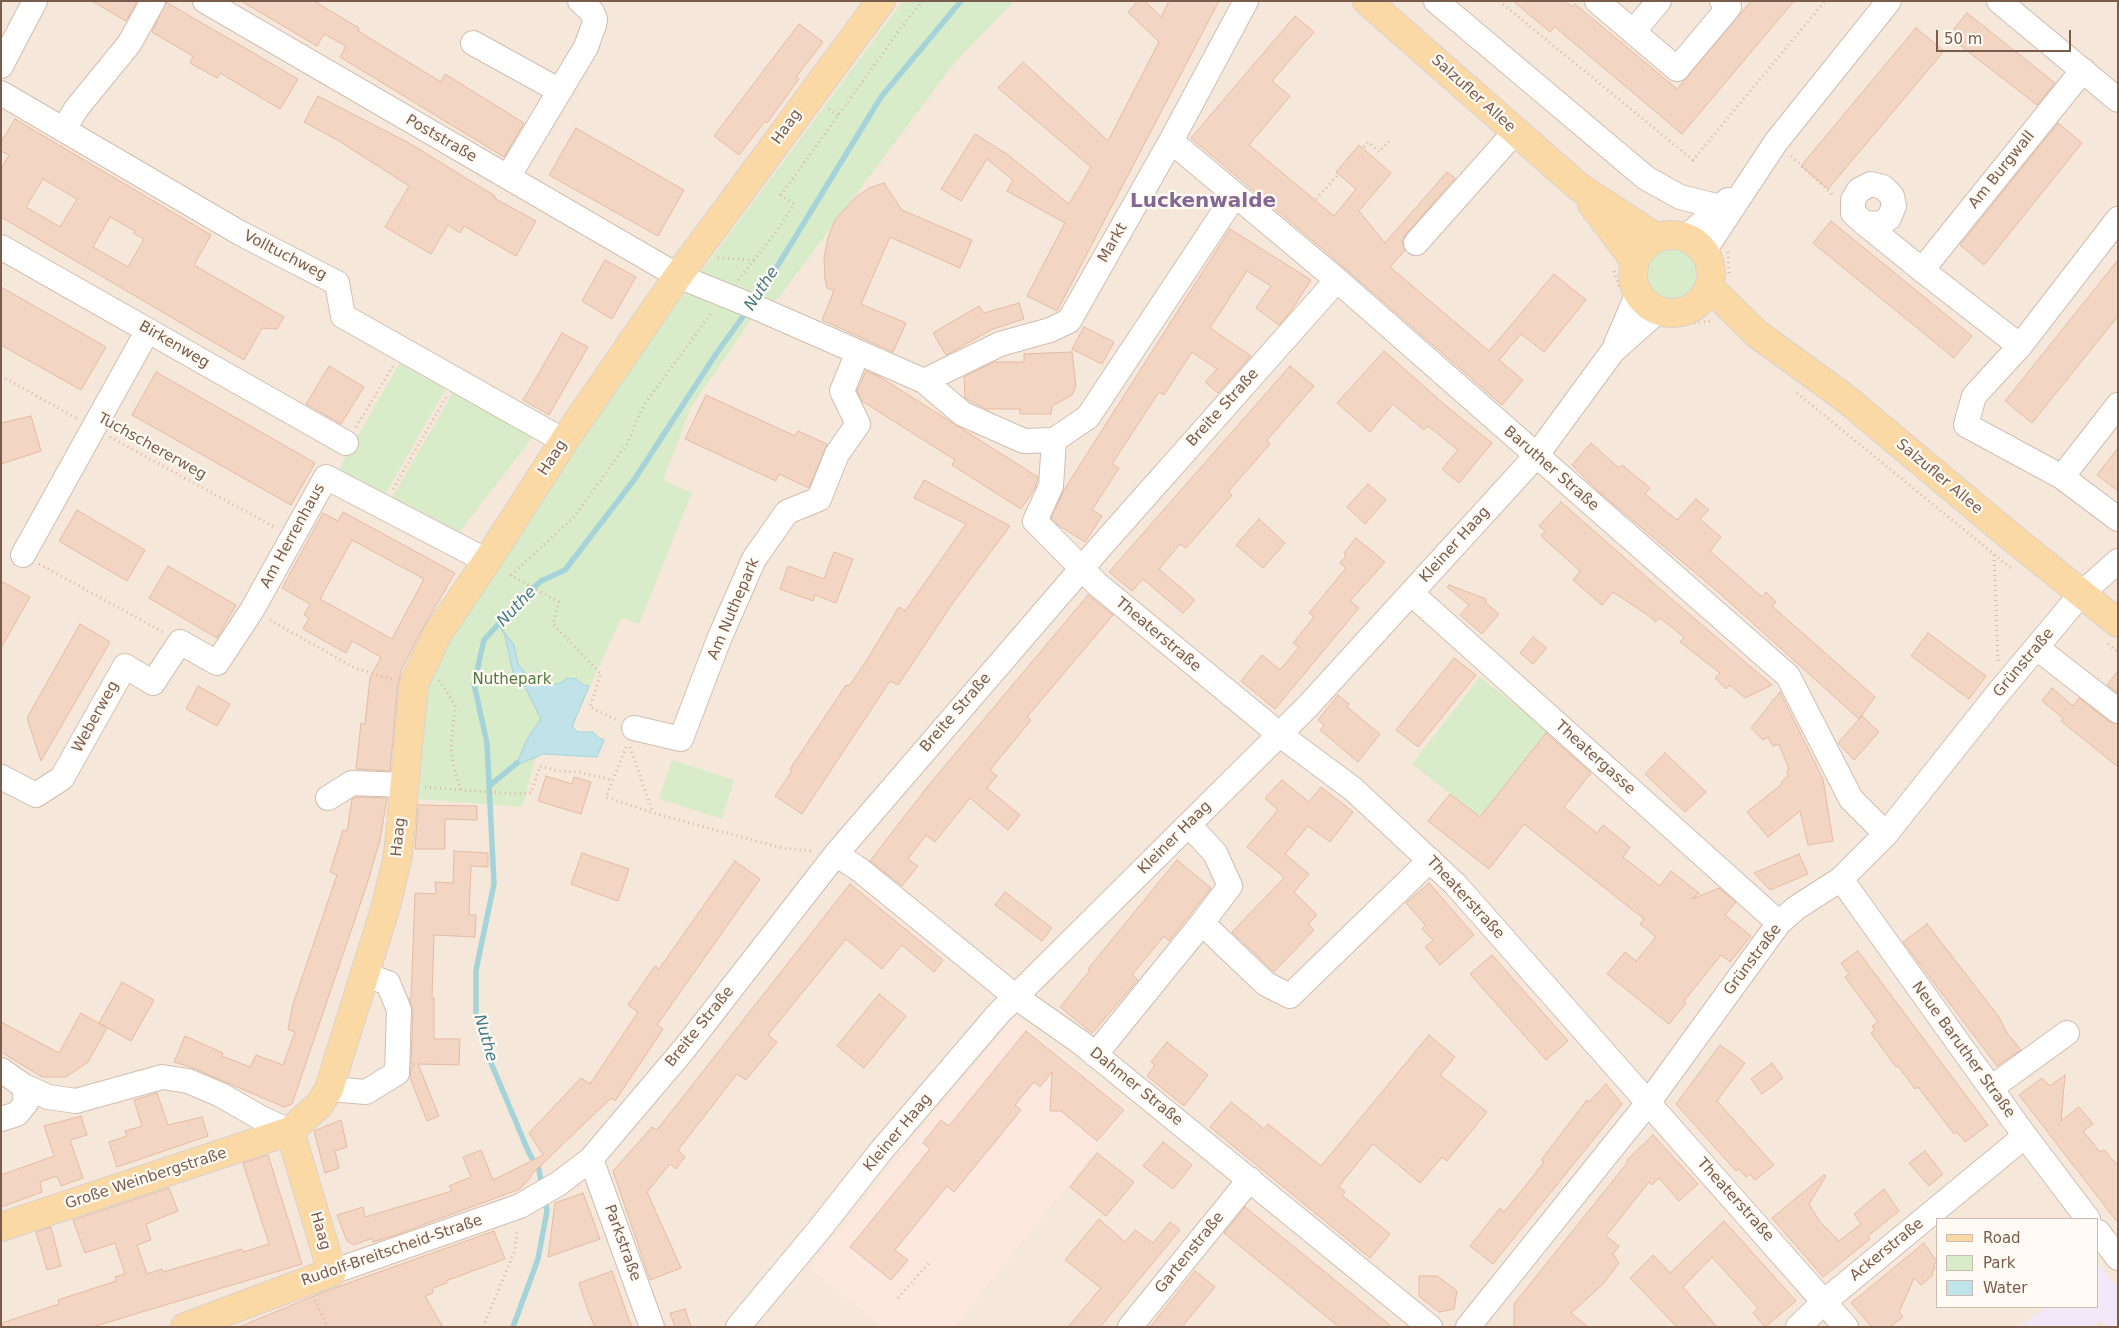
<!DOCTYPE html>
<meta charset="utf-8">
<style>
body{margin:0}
#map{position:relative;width:2119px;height:1328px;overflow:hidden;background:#fdf6ec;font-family:"DejaVu Sans",sans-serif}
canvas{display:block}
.frame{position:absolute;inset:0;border:2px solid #7a5c4d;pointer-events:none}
.legend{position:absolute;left:1936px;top:1218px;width:162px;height:90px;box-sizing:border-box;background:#fffaf3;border:1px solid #cabbb1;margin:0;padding:6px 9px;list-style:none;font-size:15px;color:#7a5c4d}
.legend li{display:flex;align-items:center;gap:10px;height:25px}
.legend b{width:25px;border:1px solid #cabbb1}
.scale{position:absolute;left:1936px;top:30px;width:135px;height:22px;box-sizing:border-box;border:2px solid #7a5c4d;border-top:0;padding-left:6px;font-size:15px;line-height:18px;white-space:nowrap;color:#7a5c4d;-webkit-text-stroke:4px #fffaf3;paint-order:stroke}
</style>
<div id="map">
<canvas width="2119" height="1328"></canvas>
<div class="frame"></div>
<ul class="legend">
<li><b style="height:6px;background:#fbd9a5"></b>Road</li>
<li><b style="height:14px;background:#d8ecc9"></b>Park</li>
<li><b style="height:14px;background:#bfe3e8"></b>Water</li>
</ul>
<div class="scale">50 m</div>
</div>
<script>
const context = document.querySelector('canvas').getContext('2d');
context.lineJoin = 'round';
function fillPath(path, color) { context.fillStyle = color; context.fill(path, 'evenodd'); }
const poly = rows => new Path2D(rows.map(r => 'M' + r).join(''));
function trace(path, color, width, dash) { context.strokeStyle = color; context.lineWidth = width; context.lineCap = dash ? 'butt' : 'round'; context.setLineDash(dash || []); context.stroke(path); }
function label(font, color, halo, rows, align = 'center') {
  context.font = font + ' "DejaVu Sans",sans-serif'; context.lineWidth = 4.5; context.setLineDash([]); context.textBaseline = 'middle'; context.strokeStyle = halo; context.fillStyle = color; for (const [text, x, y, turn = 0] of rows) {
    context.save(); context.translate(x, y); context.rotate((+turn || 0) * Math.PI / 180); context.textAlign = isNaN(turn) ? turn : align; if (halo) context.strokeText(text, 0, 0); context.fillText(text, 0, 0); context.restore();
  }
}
fillPath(poly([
 [1,1,2118,1,2118,1327,1,1327],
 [1938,1219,2098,1219,2098,1307,1938,1307]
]), '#f5e8da');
fillPath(poly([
 [1014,1017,1128,1109,954,1327,884,1327,810,1268]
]), '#fde8e0');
fillPath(poly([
 [2098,1264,2118,1288,2118,1327,2107,1327,2100,1320,2094,1327,2019,1327,2046,1307,2098,1307]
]), '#f3e8fa');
fillPath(poly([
 [903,1,1015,1,955,62,777,300,757,311,691,407,663,480,692,493,639,624,621,618,572,726,578,732,593,732,599,738,604,740,597,757,543,754,535,759,522,807,419,799,429,684,455,627,574,443],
 '1643 273a29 29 0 1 1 58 0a29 29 0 1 1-58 0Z',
 [402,359,448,385,383,498,337,472],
 [455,389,535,434,455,538,390,501],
 [1480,677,1548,731,1480,817,1412,764],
 [672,760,734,780,722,819,659,799]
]), '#d8ecc9');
const water = poly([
 [499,625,514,645,518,664,534,684,543,686,553,685,563,682,566,678,576,679,583,685,589,686,572,727,578,732,593,732,599,738,604,740,597,757,543,754,522,763,517,763,527,739,541,719,525,687,513,672,505,636,499,625]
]);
fillPath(water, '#bfe3e8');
trace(water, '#a5d3da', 1);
trace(poly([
 [753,301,772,275,881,97,961,1],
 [489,786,517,763],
 [542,1186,539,1170,529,1153,486,1051,476,1014,476,970,494,884,487,743,474,684,484,640,523,597,541,581,565,570,634,480,716,354,747,311],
 [513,1327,538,1259,547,1211,545,1197]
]), '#a5d3da', 5.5);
const building = poly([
 [92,1,137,1,126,21,92,1],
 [241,1,314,1,359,28,358,31,441,82,445,74,524,123,504,157,340,57,346,46,324,34,317,46,241,1],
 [1138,1,1145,1,1161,17,1169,1,1219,1,1057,311,1027,296,1065,223,1007,191,1013,180,987,159,961,201,941,189,975,134,1007,154,1069,204,1091,167,998,88,1023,62,1108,141,1159,42,1128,12,1138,1],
 [1513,1,1566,1,1572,7,1575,4,1677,89,1751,1,1794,1,1682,134,1555,27,1550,32,1513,1],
 [166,2,298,79,280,109,220,73,217,78,190,63,193,56,152,32,166,2],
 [1967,13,2055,83,2037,105,1948,36,1967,13],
 [1295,16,1314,32,1272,81,1290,96,1249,145,1334,216,1356,189,1336,172,1359,145,1391,173,1359,211,1385,243,1447,172,1455,178,1406,234,1402,241,1405,250,1390,267,1489,351,1554,274,1586,300,1544,352,1521,334,1499,360,1523,380,1502,405,1325,251,1191,138,1295,16],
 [799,24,823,42,796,77,799,79,767,123,765,121,739,155,714,136,799,24],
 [1916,28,1944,51,1828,189,1801,166,1916,28],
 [318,96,409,143,495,196,494,198,536,221,516,256,464,226,460,233,448,225,431,254,385,227,409,186,339,141,304,122,318,96],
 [15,119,211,235,194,265,284,317,277,329,262,328,244,360,1,217,1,169,9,155,1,151,1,142,15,119],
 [43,179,77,199,60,227,26,207,43,179],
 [110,217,135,231,133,233,144,239,128,267,93,247,110,217],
 [2058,123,2082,143,1984,265,1960,245,2058,123],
 [576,128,684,190,658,236,549,175,576,128],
 [884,183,902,210,972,240,960,268,890,237,861,304,906,323,893,352,822,320,834,291,827,288,825,279,824,258,828,238,835,220,856,197,869,188,884,183],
 [1831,221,1972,336,1954,358,1813,243,1831,221],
 [1230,229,1311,280,1291,311,1279,325,1256,308,1271,286,1247,271,1210,328,1251,356,1218,393,1205,382,1217,369,1192,352,1164,395,1159,392,1112,464,1119,468,1092,510,1102,516,1085,542,1058,525,1051,518,1064,490,1230,229],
 [605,260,636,277,612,319,582,301,605,260],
 [2118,260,2118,316,2032,423,2005,401,2118,260],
 [1,287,106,347,81,390,1,345,1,287],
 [1019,303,1024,319,993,329,946,355,933,333,979,306,984,313,1019,303],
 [1084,327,1114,342,1102,364,1072,349,1084,327],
 [562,333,588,347,549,415,523,400,562,333],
 [1384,351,1445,405,1492,443,1459,483,1442,469,1458,450,1428,426,1424,430,1393,404,1370,432,1337,403,1384,351],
 [1072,352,1076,386,1072,395,1052,406,1051,414,1020,414,1020,409,986,409,965,398,964,377,994,362,1024,362,1024,354,1072,352],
 [329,366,364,387,341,424,306,404,329,366],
 [1290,366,1314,386,1267,440,1270,444,1228,492,1232,495,1186,548,1180,544,1159,569,1195,600,1183,613,1143,579,1132,591,1109,572,1290,366],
 [866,371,880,377,1038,477,1035,488,1021,509,952,465,955,460,862,401,857,391,866,371],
 [156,372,315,463,291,505,132,415,156,372],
 [706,395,795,436,798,431,827,444,809,488,779,474,776,481,685,439,706,395],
 [31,416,41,451,1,464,1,423,31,416],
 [1591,443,1619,468,1622,465,1650,488,1645,494,1677,520,1696,499,1709,510,1700,519,1721,537,1710,551,1762,597,1766,592,1776,602,1772,606,1875,697,1859,719,1717,591,1599,492,1572,465,1591,443],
 [2118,448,2118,491,2097,475,2118,448],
 [924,480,1010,526,952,604,898,685,890,681,802,814,775,796,792,771,790,769,846,685,849,686,865,663,899,607,905,611,966,524,914,498,924,480],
 [1368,484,1386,500,1365,524,1347,507,1368,484],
 [1561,502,1667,595,1772,685,1745,698,1730,685,1726,689,1715,678,1720,673,1680,642,1684,637,1660,618,1656,622,1649,616,1613,592,1602,605,1573,580,1580,571,1541,536,1545,531,1539,526,1561,502],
 [77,510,145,550,127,581,59,541,77,510],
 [343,512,455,573,424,626,402,669,398,683,390,771,356,769,361,723,365,724,370,678,381,657,352,641,346,653,303,629,309,618,304,615,310,604,282,588,323,513,338,521,343,512],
 [352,540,424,579,392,639,320,599,352,540],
 [1259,519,1285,543,1263,568,1236,545,1259,519],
 [1356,538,1385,562,1350,601,1359,608,1275,709,1241,681,1262,655,1280,670,1299,647,1293,643,1314,617,1309,613,1346,568,1340,563,1346,556,1344,553,1356,538],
 [834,552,853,559,836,603,815,595,813,601,780,589,788,566,824,579,834,552],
 [168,566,236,605,217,638,149,598,168,566],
 [1,581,30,597,1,648,1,581],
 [1449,585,1486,599,1486,603,1499,614,1482,634,1460,615,1469,605,1447,587,1449,585],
 [1088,595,1113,615,1027,717,1031,720,990,770,997,776,987,788,1020,815,1008,830,970,798,935,842,926,835,908,859,918,866,902,886,870,861,928,786,1088,595],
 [80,624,110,642,41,761,27,718,80,624],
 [1928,633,1986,676,1969,699,1911,656,1928,633],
 [1533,637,1547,648,1533,664,1520,653,1533,637],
 [1454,658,1476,675,1418,747,1396,730,1454,658],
 [2118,671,2118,693,2107,685,2118,671],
 [198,686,230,704,217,726,186,709,198,686],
 [2052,688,2073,706,2079,698,2110,722,2118,724,2118,767,2061,721,2063,718,2042,701,2052,688],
 [1780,692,1823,779,1833,841,1808,845,1800,811,1768,837,1747,812,1782,784,1781,782,1788,776,1787,771,1789,769,1779,744,1773,746,1768,737,1763,740,1751,728,1780,692],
 [1338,695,1349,704,1347,707,1380,734,1358,762,1320,730,1324,725,1318,720,1338,695],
 [1862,716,1879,732,1854,760,1838,743,1862,716],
 [1546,733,1591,773,1564,807,1597,833,1603,825,1630,847,1623,857,1660,886,1671,871,1699,893,1692,899,1719,888,1736,902,1725,915,1751,936,1730,962,1721,955,1684,1001,1686,1003,1669,1024,1607,974,1625,952,1636,961,1656,937,1640,924,1644,919,1524,824,1489,869,1428,821,1450,794,1480,817,1546,733],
 [1665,753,1706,792,1685,812,1645,774,1665,753],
 [546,776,572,784,574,777,591,782,581,814,538,801,546,776],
 [1282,780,1309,802,1321,787,1353,812,1330,842,1308,826,1285,854,1309,874,1294,892,1317,915,1308,924,1314,930,1274,972,1232,932,1283,879,1283,876,1247,847,1278,810,1265,798,1282,780],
 [356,797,387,798,380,840,367,884,292,1104,284,1107,193,1068,174,1062,185,1036,223,1053,222,1056,250,1067,256,1055,283,1065,295,1032,288,1029,293,1004,337,875,330,872,343,830,347,831,352,799,356,797],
 [418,805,477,806,477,820,445,819,445,849,415,849,418,805],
 [454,851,488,853,488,867,471,866,469,915,476,915,475,937,434,935,432,998,434,998,434,1039,460,1039,459,1065,418,1064,439,1116,427,1121,410,1078,411,1066,415,1064,411,1064,413,1010,409,998,411,998,415,893,436,894,435,882,453,883,454,851],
 [582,853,629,869,618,901,571,884,582,853],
 [1799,854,1808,874,1770,890,1754,873,1799,854],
 [1177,860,1211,888,1169,941,1164,936,1132,975,1138,980,1092,1033,1060,1007,1090,970,1088,969,1177,860],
 [735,861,760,879,657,1025,663,1029,615,1101,611,1098,531,1175,531,1177,520,1189,393,1236,373,1242,372,1238,354,1245,347,1241,337,1215,363,1207,365,1217,452,1191,449,1186,471,1177,463,1157,481,1150,493,1180,543,1155,529,1133,581,1078,590,1084,638,1012,628,1005,655,966,659,969,735,861],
 [1429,883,1474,935,1440,965,1425,947,1433,940,1422,929,1425,925,1406,903,1429,883],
 [850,884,943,960,934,972,902,945,882,969,846,939,768,1035,777,1042,746,1080,737,1074,678,1150,685,1157,676,1169,670,1164,647,1192,681,1268,650,1280,613,1171,652,1127,657,1130,850,884],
 [1005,892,1052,928,1042,941,995,905,1005,892],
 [1927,924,1999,1017,2007,1033,2021,1050,1997,1066,1903,942,1927,924],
 [1858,951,1988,1125,1965,1142,1957,1132,1954,1134,1918,1087,1915,1089,1898,1066,1896,1067,1871,1033,1875,1030,1872,1026,1878,1022,1845,977,1849,974,1841,963,1858,951],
 [1492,955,1568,1041,1546,1060,1470,974,1492,955],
 [122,982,154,1000,131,1041,99,1023,122,982],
 [879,994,906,1016,864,1068,837,1046,879,994],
 [81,1013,107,1028,88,1062,66,1077,42,1077,1,1052,1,1022,59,1053,81,1013],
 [1026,1031,1124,1110,1097,1141,1061,1111,1050,1111,1052,1072,1040,1087,1034,1082,1015,1105,1021,1110,954,1192,947,1186,895,1250,908,1260,891,1280,850,1247,930,1149,923,1143,941,1120,949,1126,1026,1031],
 [1429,1035,1455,1057,1440,1075,1487,1112,1447,1161,1442,1157,1420,1183,1373,1144,1339,1186,1345,1192,1342,1195,1390,1234,1370,1258,1210,1127,1231,1102,1264,1129,1268,1124,1321,1166,1429,1035],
 [1167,1042,1208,1075,1184,1106,1147,1076,1155,1065,1151,1062,1167,1042],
 [1720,1045,1745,1063,1717,1101,1774,1165,1755,1180,1750,1174,1746,1177,1739,1169,1736,1171,1676,1104,1720,1045],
 [1772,1063,1783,1078,1762,1094,1751,1079,1772,1063],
 [2065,1075,2061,1121,2079,1107,2093,1124,2083,1131,2100,1152,2104,1150,2118,1166,2118,1223,2019,1095,2042,1078,2050,1086,2065,1075],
 [1606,1084,1622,1104,1493,1264,1470,1246,1500,1208,1504,1212,1523,1189,1544,1162,1541,1160,1587,1100,1589,1102,1606,1084],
 [157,1093,168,1125,202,1117,208,1136,117,1167,109,1142,127,1136,125,1131,142,1126,134,1100,157,1093],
 [81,1116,87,1135,70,1140,83,1178,61,1186,57,1176,40,1182,42,1192,1,1207,1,1175,54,1156,44,1126,81,1116],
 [341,1120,347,1147,335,1151,339,1168,325,1173,314,1131,341,1120],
 [1653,1135,1698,1184,1679,1201,1659,1178,1652,1185,1649,1182,1606,1236,1619,1246,1613,1254,1619,1263,1603,1284,1571,1313,1588,1327,1514,1327,1514,1304,1628,1162,1627,1160,1653,1135],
 [1163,1142,1192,1165,1173,1189,1143,1166,1163,1142],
 [1925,1151,1943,1174,1929,1186,1909,1163,1925,1151],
 [1097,1153,1134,1182,1106,1216,1070,1187,1097,1153],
 [268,1155,302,1264,92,1327,2,1327,2,1323,59,1304,58,1300,116,1281,115,1277,125,1274,115,1243,85,1253,73,1220,169,1188,178,1211,146,1224,151,1240,137,1245,147,1274,162,1269,163,1272,242,1249,243,1252,269,1244,243,1163,268,1155],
 [1824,1175,1826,1176,1809,1204,1820,1222,1839,1241,1861,1224,1854,1214,1884,1189,1899,1211,1868,1236,1870,1239,1823,1277,1772,1218,1824,1175],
 [583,1193,600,1239,548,1257,555,1203,583,1193],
 [1245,1207,1357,1298,1392,1327,1339,1327,1224,1233,1245,1207],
 [1099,1219,1125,1242,1135,1230,1153,1243,1170,1222,1180,1230,1100,1327,1068,1327,1101,1288,1065,1260,1099,1219],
 [1724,1221,1796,1301,1765,1327,1753,1313,1758,1308,1712,1257,1683,1287,1717,1327,1677,1327,1630,1278,1653,1255,1670,1273,1724,1221],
 [51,1227,61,1266,47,1270,36,1232,51,1227],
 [494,1231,505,1259,446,1281,447,1283,433,1288,433,1293,425,1296,443,1327,239,1327,326,1291,494,1231],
 [1924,1243,1937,1262,1934,1265,1935,1269,1932,1271,1933,1275,1921,1285,1914,1278,1899,1312,1903,1317,1890,1327,1872,1327,1851,1303,1924,1243],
 [612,1271,628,1317,632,1327,595,1327,588,1311,579,1283,612,1271],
 [1195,1271,1215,1287,1182,1327,1150,1327,1195,1271],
 [1419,1276,1437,1276,1457,1291,1454,1309,1439,1312,1419,1296,1419,1276],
 [685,1309,691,1327,675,1327,670,1313,685,1309]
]);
fillPath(building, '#f3d5c3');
trace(building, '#e6bba3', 1);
const minor = poly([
 [205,1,678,276,762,310,924,381,963,414,1024,441,1054,440,1088,417,1235,195],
 [1436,1,1646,178,1680,197,1720,207],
 [1597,1,1677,69,1729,7,1722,1],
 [1999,1,2118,100],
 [1633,32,1659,1],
 [473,43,560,91],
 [1,66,35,1],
 [1,93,240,233,337,283,343,316,564,441],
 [64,129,76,109,129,44,153,1],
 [1171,141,1337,280,1788,676,1851,799,1886,834],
 [508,177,586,47,594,25,595,19,592,12,580,1],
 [2118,219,2020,346,1974,396,1966,425,2062,477,2118,519],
 [1864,223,1880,224,1889,218,1894,206,1892,196,1883,187,1871,184,1859,190,1853,200,1853,213,1864,223,1922,270,2020,346],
 [1686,237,1728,200],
 [1416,243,1515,132],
 [1,247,346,443],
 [1704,251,1776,142,1889,1],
 [1922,270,2083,70],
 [1616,344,1638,293],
 [924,381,1000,344,1050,330,1069,321,1171,141,1246,1],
 [1054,440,1051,486,1035,521,1097,584,1279,734,1353,789,1455,884,1846,1327],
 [2062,477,2118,405],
 [23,555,148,330],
 [1411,593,1779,923],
 [2037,648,2118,711],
 [634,728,681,739,719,639,754,559,787,512,819,499,837,454,858,424,842,391,858,352],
 [1,777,36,795,62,778,125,666,153,683,180,642,217,663,252,610,326,477,487,561],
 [328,798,352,783,404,785],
 [1189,825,1215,853,1230,886,1202,923,1266,984,1290,996,1430,860],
 [836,854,860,870,1016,997,1080,1042,1430,1327],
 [1841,879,2025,1136,2088,1219],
 [1095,1055,1202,923],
 [1,1070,24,1086,48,1097,76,1101,162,1077,188,1081,221,1095,261,1118,290,1131],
 [1991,1088,2067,1033],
 [329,1089,366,1092,397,1073,399,1010,388,983,363,974],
 [1,1119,17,1114,26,1103,24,1086],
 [591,1159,652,1327],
 [2098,1232,2118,1258],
 [332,1272,520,1206,558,1184,591,1159,685,1048,836,854,1095,553,1337,280],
 [738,1327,818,1231,881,1151,998,1014,1308,706,1536,456,1613,351,1658,311],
 [1130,1327,1250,1179],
 [1468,1327,1648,1103,1779,923,1796,908,1841,879,1886,834,1999,692,2081,594,2118,561],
 [1798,1327,1825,1301,2025,1136]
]);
const major = poly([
 [1367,1,1579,187,1657,238],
 [1592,204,1635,261],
 '1633 274a39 39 0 1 1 78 0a39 39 0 1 1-78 0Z',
 [1709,287,1757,334,1845,398,2010,536,2118,623],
 [1,1227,290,1131,320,1104,329,1089,386,906,398,855,414,684,438,633,487,561,564,441,678,276,881,1],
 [185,1327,332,1272,290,1131]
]);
trace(minor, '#d1beb0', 26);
trace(major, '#dad1cd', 30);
trace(poly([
 [1499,1,1693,160,1825,1],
 [829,109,839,116],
 [1364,147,1368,142,1379,152,1391,139],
 [1791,156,1834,196],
 [1316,199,1337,176],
 [1728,252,1729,276],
 [718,258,754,260],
 [1614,271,1619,287],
 [738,280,774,235,794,204,781,195,903,25,923,1],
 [1674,325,1712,321],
 [1,376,76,418],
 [1797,393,2012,569],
 [356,427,393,366],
 [110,437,276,528],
 [393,489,446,397],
 [1994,555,1998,662],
 [39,564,163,632],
 [510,575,559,602,553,624,601,674,590,707,617,720],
 [511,575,573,518,627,444,641,411,649,398,712,312],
 [270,620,355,668,394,680],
 [2108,644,2118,652],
 [439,680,455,705,451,747,453,764,461,790],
 [626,747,606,797,653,813,782,848,813,851],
 [630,747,653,813],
 [425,787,513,794,531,793,540,766,558,771,578,772,613,780],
 [898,1298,930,1262],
 [315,1300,327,1327],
 [483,1327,515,1250,517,1229]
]), '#d9b8a5', 3, [1, 4]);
trace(minor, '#fff', 24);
trace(major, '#fbd9a5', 28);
label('15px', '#7a5c4d', '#fffaf3', [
 ["Salzufler Allee",1473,94,42],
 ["Haag",787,127,-54],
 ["Poststraße",441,139,30],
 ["Am Burgwall",2002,170,-51],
 ["Markt",1113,243,-60],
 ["Volltuchweg",285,256,27],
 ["Birkenweg",174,345,30],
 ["Breite Straße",1223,408,-48],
 ["Tuchschererweg",152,447,29],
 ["Haag",553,458,-57],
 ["Baruther Straße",1551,469,41],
 ["Salzufler Allee",1939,477,40],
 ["Am Herrenhaus",293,536,-61],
 ["Kleiner Haag",1455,545,-48],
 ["Am Nuthepark",734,609,-67],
 ["Theaterstraße",1158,635,40],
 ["Grünstraße",2024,663,-50],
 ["Breite Straße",956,713,-49],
 ["Weberweg",96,717,-61],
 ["Theatergasse",1595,758,42],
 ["Haag",399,837,-84],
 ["Kleiner Haag",1175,838,-45],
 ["Theaterstraße",1465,898,47],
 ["Grünstraße",1753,960,-53],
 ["Breite Straße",700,1027,-51],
 ["Neue Baruther Straße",1963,1050,54],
 ["Dahmer Straße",1136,1087,39],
 ["Kleiner Haag",898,1133,-50],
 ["Große Weinbergstraße",146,1179,-18],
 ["Theaterstraße",1735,1200,48],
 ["Haag",320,1231,74],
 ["Parkstraße",622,1243,70],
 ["Ackerstraße",1887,1250,-39],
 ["Rudolf-Breitscheid-Straße",392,1251,-19],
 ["Gartenstraße",1190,1253,-51]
]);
label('15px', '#537a41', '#fffaf3', [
 ["Nuthepark",512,680]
]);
label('italic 16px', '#437c86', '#fffaf3', [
 ["Nuthe",762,289,-57],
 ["Nuthe",517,607,-46],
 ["Nuthe",485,1038,74]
]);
label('bold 20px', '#846695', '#fffaf3', [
 ["Luckenwalde",1203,202]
]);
</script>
